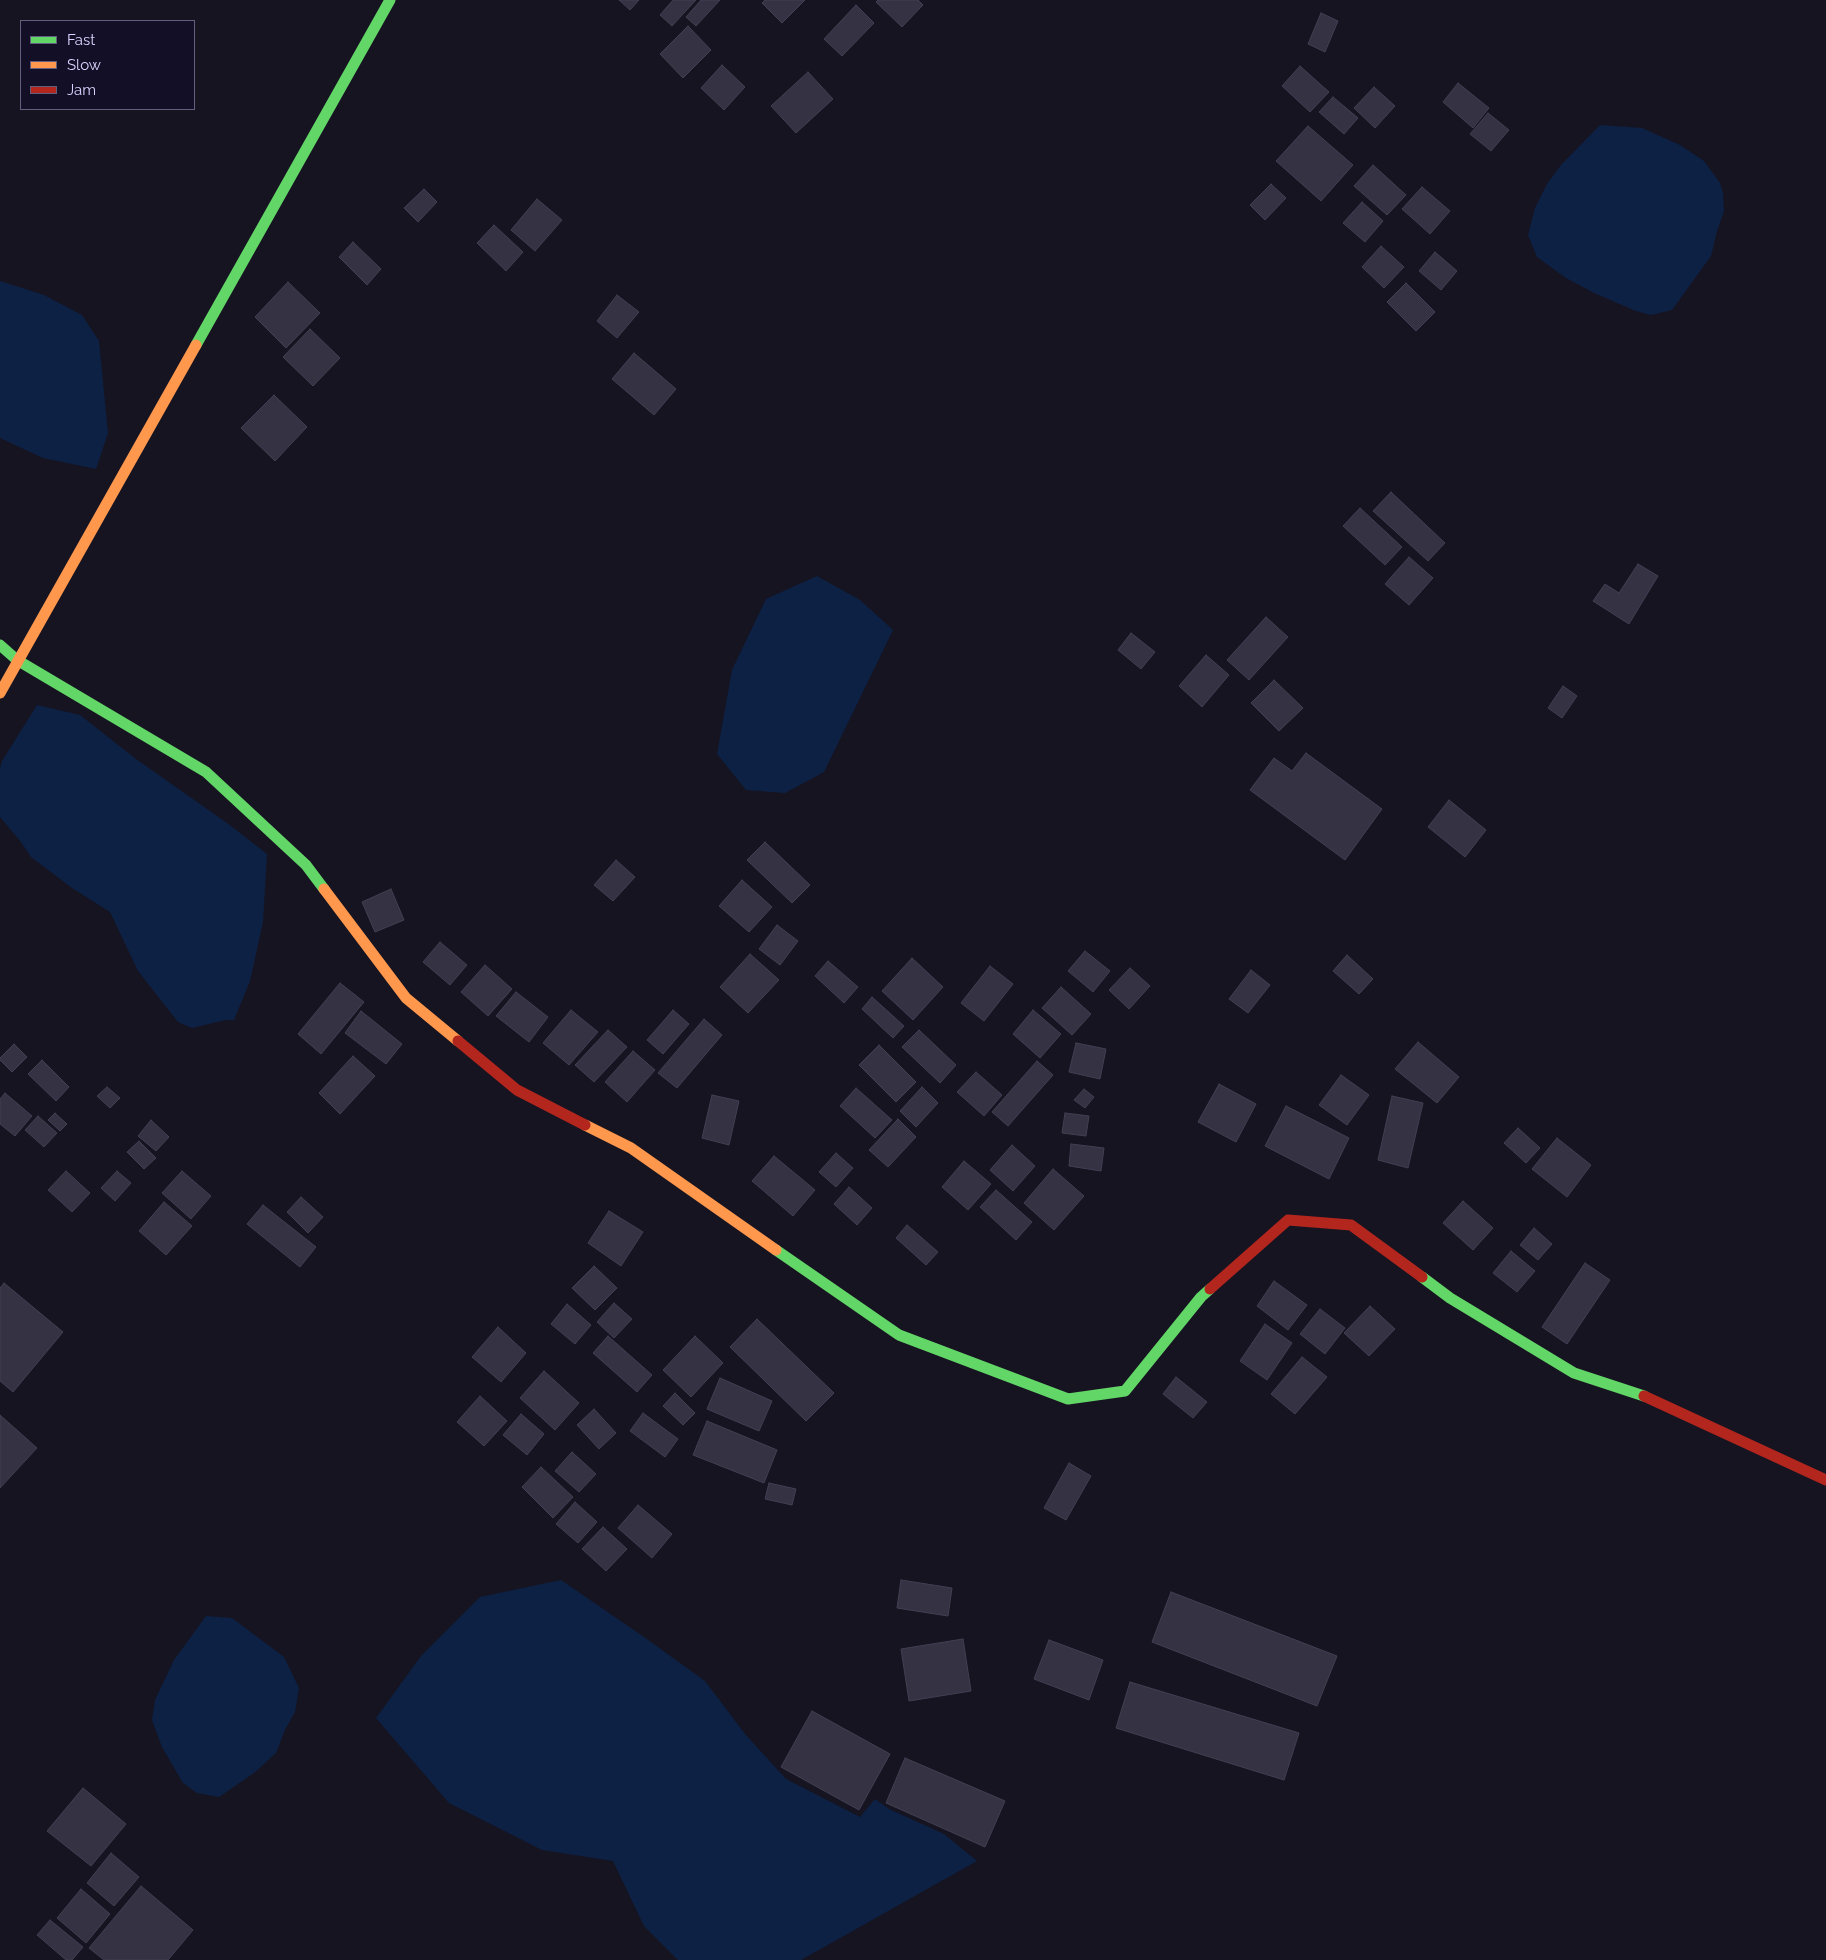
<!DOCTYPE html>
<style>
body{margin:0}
#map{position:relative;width:1826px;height:1960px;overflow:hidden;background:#161421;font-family:Raleway,sans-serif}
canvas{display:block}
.legend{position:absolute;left:20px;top:20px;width:175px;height:90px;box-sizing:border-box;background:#130f26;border:1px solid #625e7d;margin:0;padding:6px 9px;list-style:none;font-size:15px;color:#d9d4ff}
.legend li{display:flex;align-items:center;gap:10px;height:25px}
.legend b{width:25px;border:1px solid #625e7d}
</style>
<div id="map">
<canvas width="1826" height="1960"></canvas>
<ul class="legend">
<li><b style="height:6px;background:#63d668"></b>Fast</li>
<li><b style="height:6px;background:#ff974d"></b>Slow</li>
<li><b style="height:6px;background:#b3261e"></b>Jam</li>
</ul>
</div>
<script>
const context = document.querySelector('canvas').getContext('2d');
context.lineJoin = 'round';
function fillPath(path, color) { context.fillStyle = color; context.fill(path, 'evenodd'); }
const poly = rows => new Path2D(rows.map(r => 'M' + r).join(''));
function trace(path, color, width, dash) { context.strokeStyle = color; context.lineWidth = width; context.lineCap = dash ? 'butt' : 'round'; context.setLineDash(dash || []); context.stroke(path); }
fillPath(poly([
 [1600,125,1642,128,1680,145,1704,161,1720,183,1723,193,1724,211,1717,231,1711,256,1672,310,1651,315,1636,311,1594,293,1566,278,1537,257,1528,235,1535,208,1547,184,1561,165],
 [0,281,44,295,82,315,99,341,108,433,96,469,43,458,0,438],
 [817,576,860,600,893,630,824,772,785,793,746,790,717,754,732,670,766,599],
 [37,705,80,715,136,759,227,823,267,854,263,922,250,981,234,1020,226,1020,192,1028,178,1022,138,971,110,912,72,888,31,857,21,842,0,817,0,769,2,761],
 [561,1580,644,1637,705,1681,745,1734,786,1779,860,1817,875,1799,889,1809,944,1834,977,1861,801,1960,678,1960,644,1926,613,1861,542,1850,449,1803,376,1718,421,1656,480,1597],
 [206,1616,232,1618,284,1657,299,1688,295,1712,285,1730,276,1753,254,1773,219,1797,197,1793,183,1783,162,1747,152,1720,155,1700,174,1660]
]), '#0d2144');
const building = poly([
 [619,0,639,0,630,10,619,0],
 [673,0,696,0,672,26,660,15,673,0],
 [701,0,720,0,696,26,686,17,701,0],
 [765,0,805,0,782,23,762,3,765,0],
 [878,0,918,0,923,5,902,27,876,2,878,0],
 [856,5,874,23,842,56,824,39,856,5],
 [1321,13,1338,21,1325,52,1308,44,1321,13],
 [688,26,711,50,683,78,660,54,688,26],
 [722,65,745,87,724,110,701,88,722,65],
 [1300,66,1329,92,1310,112,1282,86,1300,66],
 [808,72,833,99,796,133,771,106,808,72],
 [1458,83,1489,108,1473,128,1443,102,1458,83],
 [1374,87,1395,106,1375,128,1354,108,1374,87],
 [1333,97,1358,118,1344,134,1319,112,1333,97],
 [1488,113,1509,130,1491,151,1470,134,1488,113],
 [1308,126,1353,165,1321,201,1276,161,1308,126],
 [1373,165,1406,195,1387,215,1354,186,1373,165],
 [1271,184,1286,198,1265,220,1250,205,1271,184],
 [1422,187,1450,211,1430,234,1402,209,1422,187],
 [424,189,437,202,418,222,404,208,424,189],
 [537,199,562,220,535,251,511,230,537,199],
 [1362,202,1383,221,1365,242,1343,223,1362,202],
 [494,225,523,252,506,271,477,243,494,225],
 [353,242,381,269,367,285,339,257,353,242],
 [1381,246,1404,267,1384,288,1362,267,1381,246],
 [1435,252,1457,271,1441,290,1419,271,1435,252],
 [288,282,320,313,286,348,255,317,288,282],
 [1406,283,1435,312,1416,331,1387,302,1406,283],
 [617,295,639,312,617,338,597,321,617,295],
 [310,329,340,358,313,386,283,357,310,329],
 [634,353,676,389,654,415,612,379,634,353],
 [274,395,307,427,275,461,241,428,274,395],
 [1391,492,1445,543,1428,561,1373,511,1391,492],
 [1360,508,1402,547,1385,565,1343,526,1360,508],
 [1409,557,1433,578,1409,605,1385,584,1409,557],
 [1638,564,1658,576,1629,624,1593,601,1605,584,1619,593,1638,564],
 [1266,617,1288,637,1249,680,1227,660,1266,617],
 [1131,633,1155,652,1141,669,1118,650,1131,633],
 [1206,655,1229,675,1202,707,1179,686,1206,655],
 [1274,680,1303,708,1279,731,1251,703,1274,680],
 [1563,686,1577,696,1562,718,1548,708,1563,686],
 [1306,753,1382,809,1345,860,1250,790,1274,758,1292,771,1306,753],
 [1449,800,1486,830,1465,857,1428,827,1449,800],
 [765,842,810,885,792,903,747,860,765,842],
 [616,860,635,877,613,901,594,885,616,860],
 [742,880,772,907,749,932,719,906,742,880],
 [391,889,404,920,375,932,362,902,391,889],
 [777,925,798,941,780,965,759,949,777,925],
 [440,942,467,965,450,985,423,962,440,942],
 [1085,951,1110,971,1093,992,1068,971,1085,951],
 [750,954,779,980,748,1013,720,987,750,954],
 [1347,955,1373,979,1359,994,1333,971,1347,955],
 [912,958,943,987,913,1020,882,991,912,958],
 [828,961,858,987,844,1003,815,976,828,961],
 [485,965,512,989,488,1016,461,992,485,965],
 [990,966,1013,984,984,1021,961,1003,990,966],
 [1130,968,1150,986,1129,1009,1109,990,1130,968],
 [1251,970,1270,985,1248,1013,1229,999,1251,970],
 [340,983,364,1002,321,1054,298,1034,340,983],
 [1061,987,1091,1014,1072,1035,1042,1008,1061,987],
 [516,992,548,1017,529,1042,496,1016,516,992],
 [872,997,904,1026,893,1038,862,1009,872,997],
 [571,1010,598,1032,569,1065,543,1043,571,1010],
 [673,1010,689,1024,663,1054,647,1040,673,1010],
 [1033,1010,1061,1034,1040,1058,1013,1034,1033,1010],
 [361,1011,402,1044,386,1064,345,1033,361,1011],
 [704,1019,722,1035,677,1088,658,1073,704,1019],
 [608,1030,627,1047,594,1082,575,1065,608,1030],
 [919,1030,956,1065,940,1083,902,1047,919,1030],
 [1418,1042,1459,1077,1437,1103,1395,1069,1418,1042],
 [1076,1043,1106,1049,1100,1079,1069,1072,1076,1043],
 [14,1044,27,1057,12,1072,0,1060,0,1058,14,1044],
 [879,1045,916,1082,896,1102,859,1065,879,1045],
 [633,1051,655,1070,627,1102,605,1082,633,1051],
 [353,1056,375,1076,340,1114,319,1093,353,1056],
 [42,1060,69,1087,56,1101,28,1074,42,1060],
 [1037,1061,1053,1075,1008,1126,992,1112,1037,1061],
 [976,1072,1002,1095,984,1116,957,1092,976,1072],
 [1341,1075,1369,1095,1347,1125,1319,1105,1341,1075],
 [1219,1084,1256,1104,1236,1142,1198,1122,1219,1084],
 [107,1087,120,1098,110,1108,97,1096,107,1087],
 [922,1087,938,1103,916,1127,900,1111,922,1087],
 [856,1088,892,1120,875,1138,840,1106,856,1088],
 [1084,1089,1094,1097,1085,1108,1074,1100,1084,1089],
 [5,1093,32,1116,15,1136,0,1124,0,1099,5,1093],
 [712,1095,739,1101,729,1145,702,1138,712,1095],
 [1392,1096,1423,1103,1408,1168,1378,1160,1392,1096],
 [1286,1106,1349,1138,1329,1179,1265,1146,1286,1106],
 [55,1113,67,1124,60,1131,48,1120,55,1113],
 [1065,1113,1089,1116,1086,1136,1062,1133,1065,1113],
 [38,1116,57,1133,44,1147,25,1130,38,1116],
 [898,1119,916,1137,888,1167,869,1150,898,1119],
 [151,1120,169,1137,156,1151,138,1136,151,1120],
 [1518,1128,1540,1148,1526,1163,1504,1143,1518,1128],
 [1557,1138,1591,1165,1567,1197,1532,1169,1557,1138],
 [139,1141,156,1158,144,1169,127,1152,139,1141],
 [1071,1144,1104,1148,1101,1171,1069,1166,1071,1144],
 [1012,1145,1035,1166,1013,1191,990,1170,1012,1145],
 [836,1153,853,1168,836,1187,819,1172,836,1153],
 [774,1156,815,1190,793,1216,752,1181,774,1156],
 [964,1161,991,1184,968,1210,942,1187,964,1161],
 [1053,1169,1084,1196,1054,1230,1024,1203,1053,1169],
 [66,1171,90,1193,72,1212,48,1190,66,1171],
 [117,1171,131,1183,115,1201,101,1188,117,1171],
 [182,1171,211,1196,191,1219,162,1193,182,1171],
 [849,1187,872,1208,857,1225,834,1204,849,1187],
 [996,1190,1032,1222,1016,1240,980,1207,996,1190],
 [301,1197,323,1217,308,1233,287,1212,301,1197],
 [1463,1201,1493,1228,1473,1250,1443,1223,1463,1201],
 [164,1202,192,1226,166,1255,139,1231,164,1202],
 [263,1205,316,1247,300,1267,247,1224,263,1205],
 [609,1211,643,1232,621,1266,588,1243,609,1211],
 [907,1225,938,1252,926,1265,896,1238,907,1225],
 [1534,1228,1552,1244,1538,1260,1520,1245,1534,1228],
 [1511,1251,1535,1271,1517,1292,1493,1273,1511,1251],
 [1585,1263,1610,1280,1567,1344,1542,1327,1585,1263],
 [594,1266,617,1288,595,1310,572,1288,594,1266],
 [1274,1281,1307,1305,1288,1330,1257,1306,1274,1281],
 [4,1283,63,1332,13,1392,0,1381,0,1288,4,1283],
 [614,1303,632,1319,614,1338,597,1322,614,1303],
 [567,1304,591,1325,575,1344,551,1324,567,1304],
 [1370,1306,1395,1329,1369,1356,1344,1333,1370,1306],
 [1320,1309,1345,1328,1325,1354,1300,1334,1320,1309],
 [757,1319,834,1393,806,1421,730,1347,757,1319],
 [1265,1324,1292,1343,1267,1380,1240,1361,1265,1324],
 [498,1327,526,1353,501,1382,472,1357,498,1327],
 [608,1336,652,1375,637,1392,593,1353,608,1336],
 [695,1336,723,1363,691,1397,663,1370,695,1336],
 [1302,1357,1327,1377,1295,1414,1271,1394,1302,1357],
 [544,1371,579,1403,555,1430,520,1398,544,1371],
 [1176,1377,1207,1402,1193,1418,1163,1394,1176,1377],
 [720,1378,772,1401,759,1431,707,1409,720,1378],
 [675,1393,695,1413,683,1425,663,1406,675,1393],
 [480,1396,507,1421,484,1446,457,1422,480,1396],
 [594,1409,616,1433,599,1449,577,1425,594,1409],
 [643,1413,678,1439,665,1457,630,1431,643,1413],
 [521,1414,544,1434,527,1455,503,1435,521,1414],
 [0,1415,37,1448,0,1488,0,1415],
 [707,1421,777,1450,764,1483,693,1455,707,1421],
 [572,1452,596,1474,579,1492,555,1471,572,1452],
 [1069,1463,1091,1476,1066,1520,1044,1508,1069,1463],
 [541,1467,573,1497,553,1518,522,1487,541,1467],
 [769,1483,796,1489,792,1505,765,1499,769,1483],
 [575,1502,597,1522,578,1543,556,1524,575,1502],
 [638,1505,672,1534,652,1558,618,1528,638,1505],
 [603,1527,627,1549,606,1571,582,1549,603,1527],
 [901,1580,952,1588,948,1616,897,1608,901,1580],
 [1171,1592,1337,1656,1317,1706,1152,1642,1171,1592],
 [963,1639,971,1691,909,1701,901,1649,963,1639],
 [1049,1640,1103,1660,1089,1700,1034,1679,1049,1640],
 [1130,1682,1299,1733,1284,1780,1116,1728,1130,1682],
 [812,1711,890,1754,859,1810,781,1767,812,1711],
 [905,1758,1005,1801,985,1847,886,1803,905,1758],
 [83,1788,126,1824,91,1866,47,1831,83,1788],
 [111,1853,139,1877,114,1906,87,1883,111,1853],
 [141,1886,193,1930,168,1960,104,1960,89,1948,141,1886],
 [81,1889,110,1914,86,1943,57,1918,81,1889],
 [50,1920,83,1947,72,1960,66,1960,37,1935,50,1920]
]);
fillPath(building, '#343243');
trace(building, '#433f54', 1);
trace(poly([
 [196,345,390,0],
 [0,645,17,660,206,772,306,865,324,889],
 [776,1250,899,1335,1068,1399,1125,1391,1201,1297,1210,1289],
 [1422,1277,1450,1298,1574,1373,1644,1396]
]), '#63d668', 11);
trace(poly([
 [0,693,196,345],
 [324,889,406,998,458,1041],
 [585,1125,631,1148,776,1250]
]), '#ff974d', 11);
trace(poly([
 [458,1041,517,1090,585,1125],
 [1210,1289,1288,1220,1351,1225,1422,1277],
 [1644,1396,1826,1480]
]), '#b3261e', 11);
</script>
